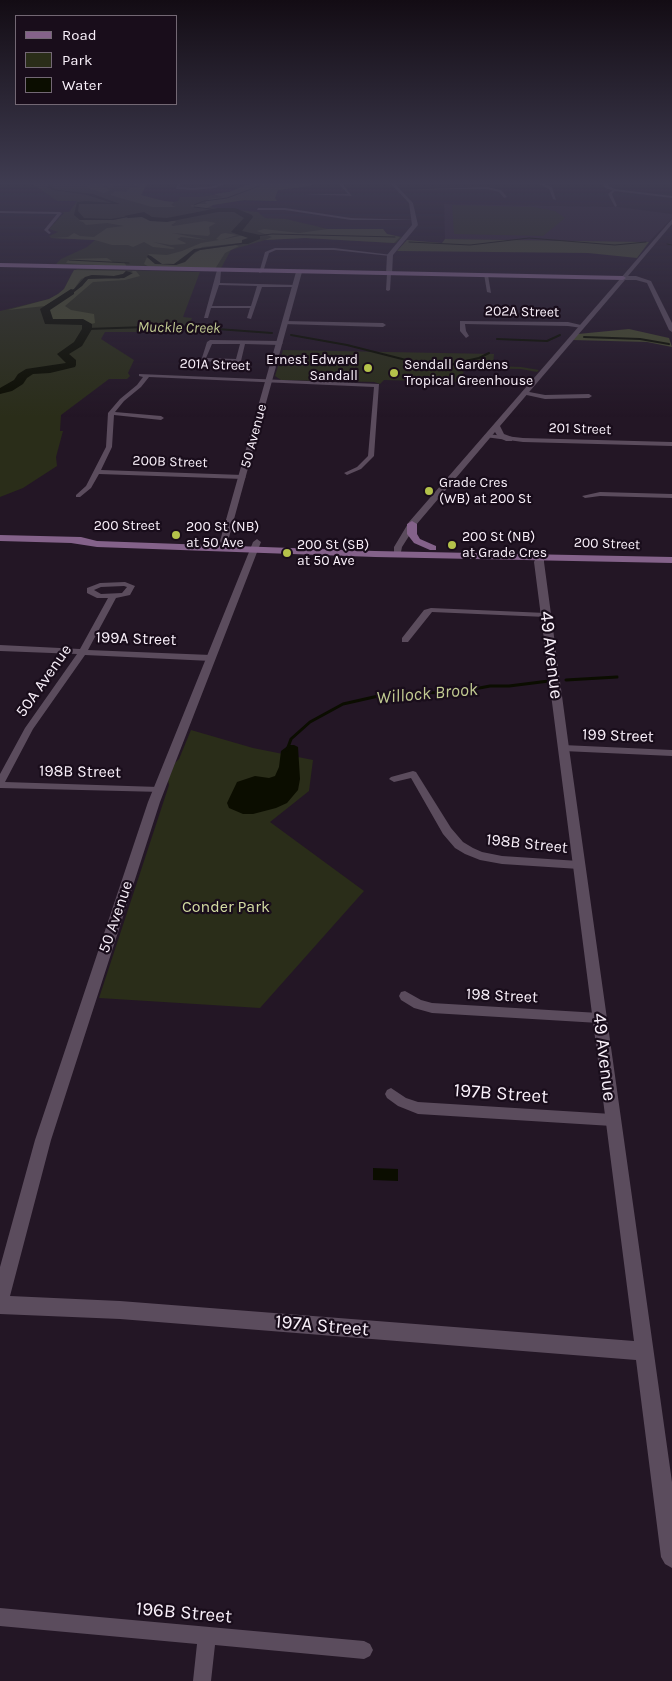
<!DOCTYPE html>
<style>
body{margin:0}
#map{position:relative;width:672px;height:1681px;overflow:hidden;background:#231625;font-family:Karla,sans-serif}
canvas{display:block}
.legend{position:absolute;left:15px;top:15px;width:162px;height:90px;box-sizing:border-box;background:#190d1b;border:1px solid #736874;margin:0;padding:6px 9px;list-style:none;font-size:15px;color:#f9f0fa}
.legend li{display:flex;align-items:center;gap:10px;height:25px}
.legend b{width:25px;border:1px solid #736874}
</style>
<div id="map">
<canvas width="672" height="1681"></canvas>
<ul class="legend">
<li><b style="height:6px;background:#84628a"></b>Road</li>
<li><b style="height:14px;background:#2a2d19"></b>Park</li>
<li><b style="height:14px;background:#0b0d00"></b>Water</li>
</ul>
</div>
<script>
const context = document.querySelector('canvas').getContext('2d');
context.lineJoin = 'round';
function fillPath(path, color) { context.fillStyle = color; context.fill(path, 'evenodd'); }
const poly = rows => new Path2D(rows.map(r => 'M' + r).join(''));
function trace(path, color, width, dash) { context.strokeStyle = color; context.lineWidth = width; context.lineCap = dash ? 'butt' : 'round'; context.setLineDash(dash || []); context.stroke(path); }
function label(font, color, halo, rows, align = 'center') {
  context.font = font + ' Karla,sans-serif'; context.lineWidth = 4.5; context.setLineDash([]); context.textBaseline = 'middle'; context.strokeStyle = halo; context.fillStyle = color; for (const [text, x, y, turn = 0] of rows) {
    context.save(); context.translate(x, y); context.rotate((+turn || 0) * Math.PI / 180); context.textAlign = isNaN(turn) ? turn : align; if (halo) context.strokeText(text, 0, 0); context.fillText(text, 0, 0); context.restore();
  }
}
fillPath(poly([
 [444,204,619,207,672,214,672,218,649,242,445,239]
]), '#2f1f32');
fillPath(poly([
 [26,182,148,182,141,195,164,201,174,202,178,201,180,197,199,197,229,192,255,182,313,182,315,183,309,186,278,190,275,198,277,201,244,200,213,205,211,207,258,212,265,218,286,219,328,229,383,229,387,234,402,237,396,243,305,238,265,240,231,250,220,270,54,266,61,259,87,247,95,240,51,238,49,236,58,232,49,229,64,213,62,212,69,212,77,201,57,201,30,182],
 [452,205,533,207,555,211,565,218,543,236,454,234],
 [77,269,200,272,183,317,192,318,188,328,171,327,149,332,105,332,101,339,134,360,128,373,130,376,127,379,109,379,61,415,60,431,63,431,56,457,57,466,23,488,0,497,0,311,49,299,58,294,64,289,72,273],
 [283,350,494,354,493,366,521,367,539,370,537,372,521,369,464,368,462,382,384,380,380,384,374,382,281,380,275,376],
 [191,730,253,748,313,760,309,791,270,822,364,891,260,1008,99,998,169,785,168,780,175,763,179,759]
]), '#2a2d19');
fillPath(poly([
 [91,182,148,182,141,195,164,201,174,202,171,205,176,207,152,207,110,195,115,191,126,192,129,188,139,187,131,183,110,187,100,185,110,190,104,193,87,188],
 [255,182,315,183,309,186,278,190,275,198,277,201,244,200,213,205,205,209,190,206,195,204,207,204,205,202,209,199,223,197,214,194,229,192],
 [135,215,152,220,175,221,176,222,171,225,173,226,205,221,216,223,209,227,210,234,208,236,172,233,208,240,181,237,177,239,186,243,185,244,171,245,153,242,175,248,173,249,153,247,144,242,133,247,128,245,112,245,95,240,51,238,68,237,74,233,80,236,94,237,107,228,124,226,107,223,86,225,83,222,79,221,80,220,113,220],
 [264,229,299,233,328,229,383,229,387,234,400,237,394,243,305,238,265,240,272,237,257,231],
 [225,233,237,235,221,240,244,235,253,238,241,243,202,247,174,264,160,263,148,255,149,254,167,255,182,251,201,243,219,240,216,239,221,234],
 [445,239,649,242,637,258,588,253,397,251,407,240,442,243],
 [235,245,239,246,225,253,215,269,151,268,144,264,147,257,153,262,176,265,200,250],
 [107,258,113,262,124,262,127,267,66,263,69,259],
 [74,270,126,271,123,274,114,276,92,275,81,279,74,289,45,306,8,310,49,299,58,294,64,289],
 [133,271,136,271,140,276,125,280,93,282,65,306,71,310,94,314,95,323,91,324,82,320,54,322,50,320,46,310,47,308,82,286,88,279,94,277,119,279],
 [629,329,669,338,672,347,647,342,573,340,578,334]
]), '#44482b');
fillPath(poly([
 [69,182,54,184,51,187,59,190,93,194,120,204,79,204,78,211,84,218,111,219,142,214,149,215,153,219,150,220,144,216,138,215,113,220,80,220,74,215,77,202,86,201,112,203,87,195,53,190,47,187,52,183],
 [245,233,260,237,243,244,200,250,195,252,185,262,176,265,155,264,147,257,148,255,151,256,162,264,174,264,194,249,241,243,253,238,243,234],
 [126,271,133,273,124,278,88,279,82,286,73,293,50,305,45,306,74,289,85,277,92,275,114,276,123,274],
 [289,745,294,745,298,747,300,779,298,790,287,803,276,808,253,814,243,814,229,808,227,803,237,782,255,776,269,778,275,776,279,767,281,751],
 [373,1168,398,1169,398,1181,373,1180]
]), '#0b0d00');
trace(poly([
 [268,183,277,182],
 [194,205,204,201,227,198,262,185],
 [194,207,218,210],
 [256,236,272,234,395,237],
 [409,242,470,245,529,238,615,245,646,242],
 [667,244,672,245],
 [69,260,129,263]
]), '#0b0d00', 1);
trace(poly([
 [87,329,176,326,272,333],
 [291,335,347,345,410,361,420,368,445,368,456,363,479,358,489,353],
 [584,337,640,339,669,344],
 [497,339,547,341,560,335]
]), '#0b0d00', 2);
trace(poly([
 [566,680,617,677],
 [287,750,291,739,310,722,343,704,396,692,453,693,490,686,509,686,549,681]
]), '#0b0d00', 3);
fillPath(poly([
 [218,208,235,208,252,215,253,217,242,231,260,235,260,239,248,244,242,244,242,240,248,238,231,232,244,218,234,212,218,212,167,222,150,221,142,217,128,218,124,216,144,212,152,217,167,218,218,208],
 [71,289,74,290,74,294,50,310,53,319,83,319,92,324,92,329,82,346,69,354,76,360,76,365,75,367,50,373,33,374,27,378,23,384,12,391,0,394,0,388,14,380,18,374,26,369,66,363,57,354,74,342,82,329,82,325,45,324,40,309,71,289]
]), '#0b0d00');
fillPath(poly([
 [178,182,182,182,179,187,193,188,214,186,225,182,229,182,215,188,193,190,176,189,178,182],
 [337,182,341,182,352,196,301,194,348,194,337,182],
 [535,182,539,182,552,187,556,200,553,199,549,189,535,182],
 [487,187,501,190,507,197,504,198,499,192,487,189,397,190,487,187],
 [614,189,616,190,612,194,617,206,615,207,608,194,614,189],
 [258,208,285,208,351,218,417,220,351,220,285,210,257,210,258,208],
 [0,211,60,212,62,213,48,230,51,233,49,234,44,230,57,214,0,213,0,211],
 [275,248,334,248,392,255,390,256,334,250,276,250,269,253,263,272,259,273,265,252,275,248],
 [217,270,221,271,220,283,296,285,298,286,296,287,262,287,251,319,247,318,250,308,211,308,208,318,204,318,217,270],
 [219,285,257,286,251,306,212,306,219,285],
 [389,273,391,274,390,290,388,291,386,290,387,274,389,273],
 [484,274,488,275,491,293,487,292,484,274],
 [285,321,383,323,386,325,383,327,283,324,285,321],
 [460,321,568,322,585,326,582,328,568,326,465,324,466,331,469,336,466,338,460,331,460,321],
 [210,340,280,341,283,343,280,345,245,344,241,361,238,363,201,361,207,342,210,340],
 [212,344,240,344,236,359,206,358,212,344],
 [139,374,379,384,374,456,361,469,347,475,344,473,357,467,368,456,374,387,149,377,141,387,124,401,115,412,161,416,164,418,161,420,114,415,112,447,101,470,243,475,246,477,243,479,99,474,91,488,80,497,76,497,76,495,86,486,106,447,108,413,120,399,137,385,143,377,139,376,139,374],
 [524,391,545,395,589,394,592,396,589,398,545,399,522,394,522,392,524,391],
 [487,434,523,438,672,442,672,446,523,442,485,437,484,436,487,434],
 [600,492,672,494,672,498,600,496,585,498,582,496,600,492],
 [125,582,135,586,130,595,116,598,88,650,211,655,215,658,211,661,85,655,33,729,5,782,159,787,164,790,162,792,0,788,0,774,25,728,77,654,0,651,0,645,80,649,108,598,97,598,87,593,87,588,100,583,125,582],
 [124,586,127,587,122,593,101,594,94,590,101,587,124,586],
 [431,608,546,613,550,615,546,617,432,612,408,642,402,642,402,638,424,610,431,608],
 [563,745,672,750,672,756,563,751,558,748,563,745],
 [413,771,416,772,451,828,463,842,473,848,482,852,502,856,579,861,583,862,584,865,583,868,579,869,502,864,480,860,465,854,455,848,443,834,411,778,394,782,389,779,391,777,413,771],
 [405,991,421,1000,432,1003,599,1013,603,1014,605,1018,603,1022,599,1023,432,1013,414,1008,401,1000,399,996,401,992,405,991],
 [391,1088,406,1098,418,1102,612,1114,616,1116,618,1120,616,1124,612,1126,418,1114,398,1106,387,1098,385,1094,387,1090,391,1088],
 [0,1608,364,1641,370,1644,373,1650,370,1656,364,1659,215,1645,211,1681,193,1681,197,1644,0,1626,0,1608]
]), '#5b4c5d');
fillPath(poly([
 [389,182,393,182,413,203,418,225,393,255,392,274,389,276,386,274,387,255,412,225,409,203,389,182],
 [602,182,606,182,609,186,615,189,672,196,672,198,614,191,605,188,602,182],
 [672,219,672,224,628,276,636,276,651,281,672,323,672,332,669,330,647,283,636,280,625,280,500,426,504,434,512,437,512,441,506,441,498,437,495,432,416,525,402,547,400,557,394,557,394,547,409,522,672,219],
 [299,270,302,272,228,541,227,543,221,543,220,541,296,272,299,270],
 [257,539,261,542,160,802,51,1140,10,1296,120,1301,634,1341,534,562,538,554,544,554,544,562,569,748,672,1482,672,1568,665,1564,661,1557,636,1360,120,1319,0,1314,0,1267,35,1140,148,802,253,542,257,539]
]), '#5b4c5d');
fillPath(poly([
 [0,263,623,276,626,278,623,280,0,267,0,263],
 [412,521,417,524,417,534,420,539,436,546,436,550,430,550,414,543,407,534,407,524,412,521],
 [0,535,81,537,97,541,375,551,672,557,672,563,375,557,97,547,71,543,0,541,0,535]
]), '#84628a');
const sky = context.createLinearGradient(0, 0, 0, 417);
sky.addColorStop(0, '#130c14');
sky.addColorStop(0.44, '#3f3c51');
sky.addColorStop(1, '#3f3c5100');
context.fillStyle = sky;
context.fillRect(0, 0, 672, 417);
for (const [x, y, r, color] of [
 [368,368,5,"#b4c24a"],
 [394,373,5,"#b4c24a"],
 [429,491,5,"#b4c24a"],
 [176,535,5,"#b4c24a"],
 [452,545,5,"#b4c24a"],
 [287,553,5,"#b4c24a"]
]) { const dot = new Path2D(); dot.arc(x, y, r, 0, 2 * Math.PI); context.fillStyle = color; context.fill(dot); trace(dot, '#190d1b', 2); }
label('14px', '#f9f0fa', '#190d1b', [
 ["202A Street",522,312,1],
 ["201A Street",215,365,2],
 ["201 Street",580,429,2],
 ["50 Avenue",254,436,-75],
 ["200B Street",170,462,2],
 ["200 Street",127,526],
 ["200 Street",607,544,2]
]);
label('14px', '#f9f0fa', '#190d1b', [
 ["Ernest Edward",358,360,"right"],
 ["Sandall",358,376,"right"],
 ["Sendall Gardens",404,365],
 ["Tropical Greenhouse",404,381],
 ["Grade Cres",439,483],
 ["(WB) at 200 St",439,499],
 ["200 St (NB)",186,527],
 ["at 50 Ave",186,543],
 ["200 St (NB)",462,537],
 ["at Grade Cres",462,553],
 ["200 St (SB)",297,545],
 ["at 50 Ave",297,561]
], 'left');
label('italic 15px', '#c1ca91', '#190d1b', [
 ["Muckle Creek",179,328,1]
]);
label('16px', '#f9f0fa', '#190d1b', [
 ["199A Street",136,639,2],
 ["50A Avenue",44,681,-55],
 ["199 Street",618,736,2],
 ["198B Street",80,772,1],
 ["198B Street",527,844,6],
 ["50 Avenue",116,917,-71],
 ["198 Street",502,996,3]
]);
label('16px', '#d3dca3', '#190d1b', [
 ["Conder Park",226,907]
]);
label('italic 18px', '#c1ca91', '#190d1b', [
 ["Willock Brook",427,694,-5]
]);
label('19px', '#f9f0fa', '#190d1b', [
 ["49 Avenue",551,655,83],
 ["49 Avenue",604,1057,83],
 ["197B Street",501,1094,4],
 ["197A Street",322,1326,5],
 ["196B Street",184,1613,5]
]);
</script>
